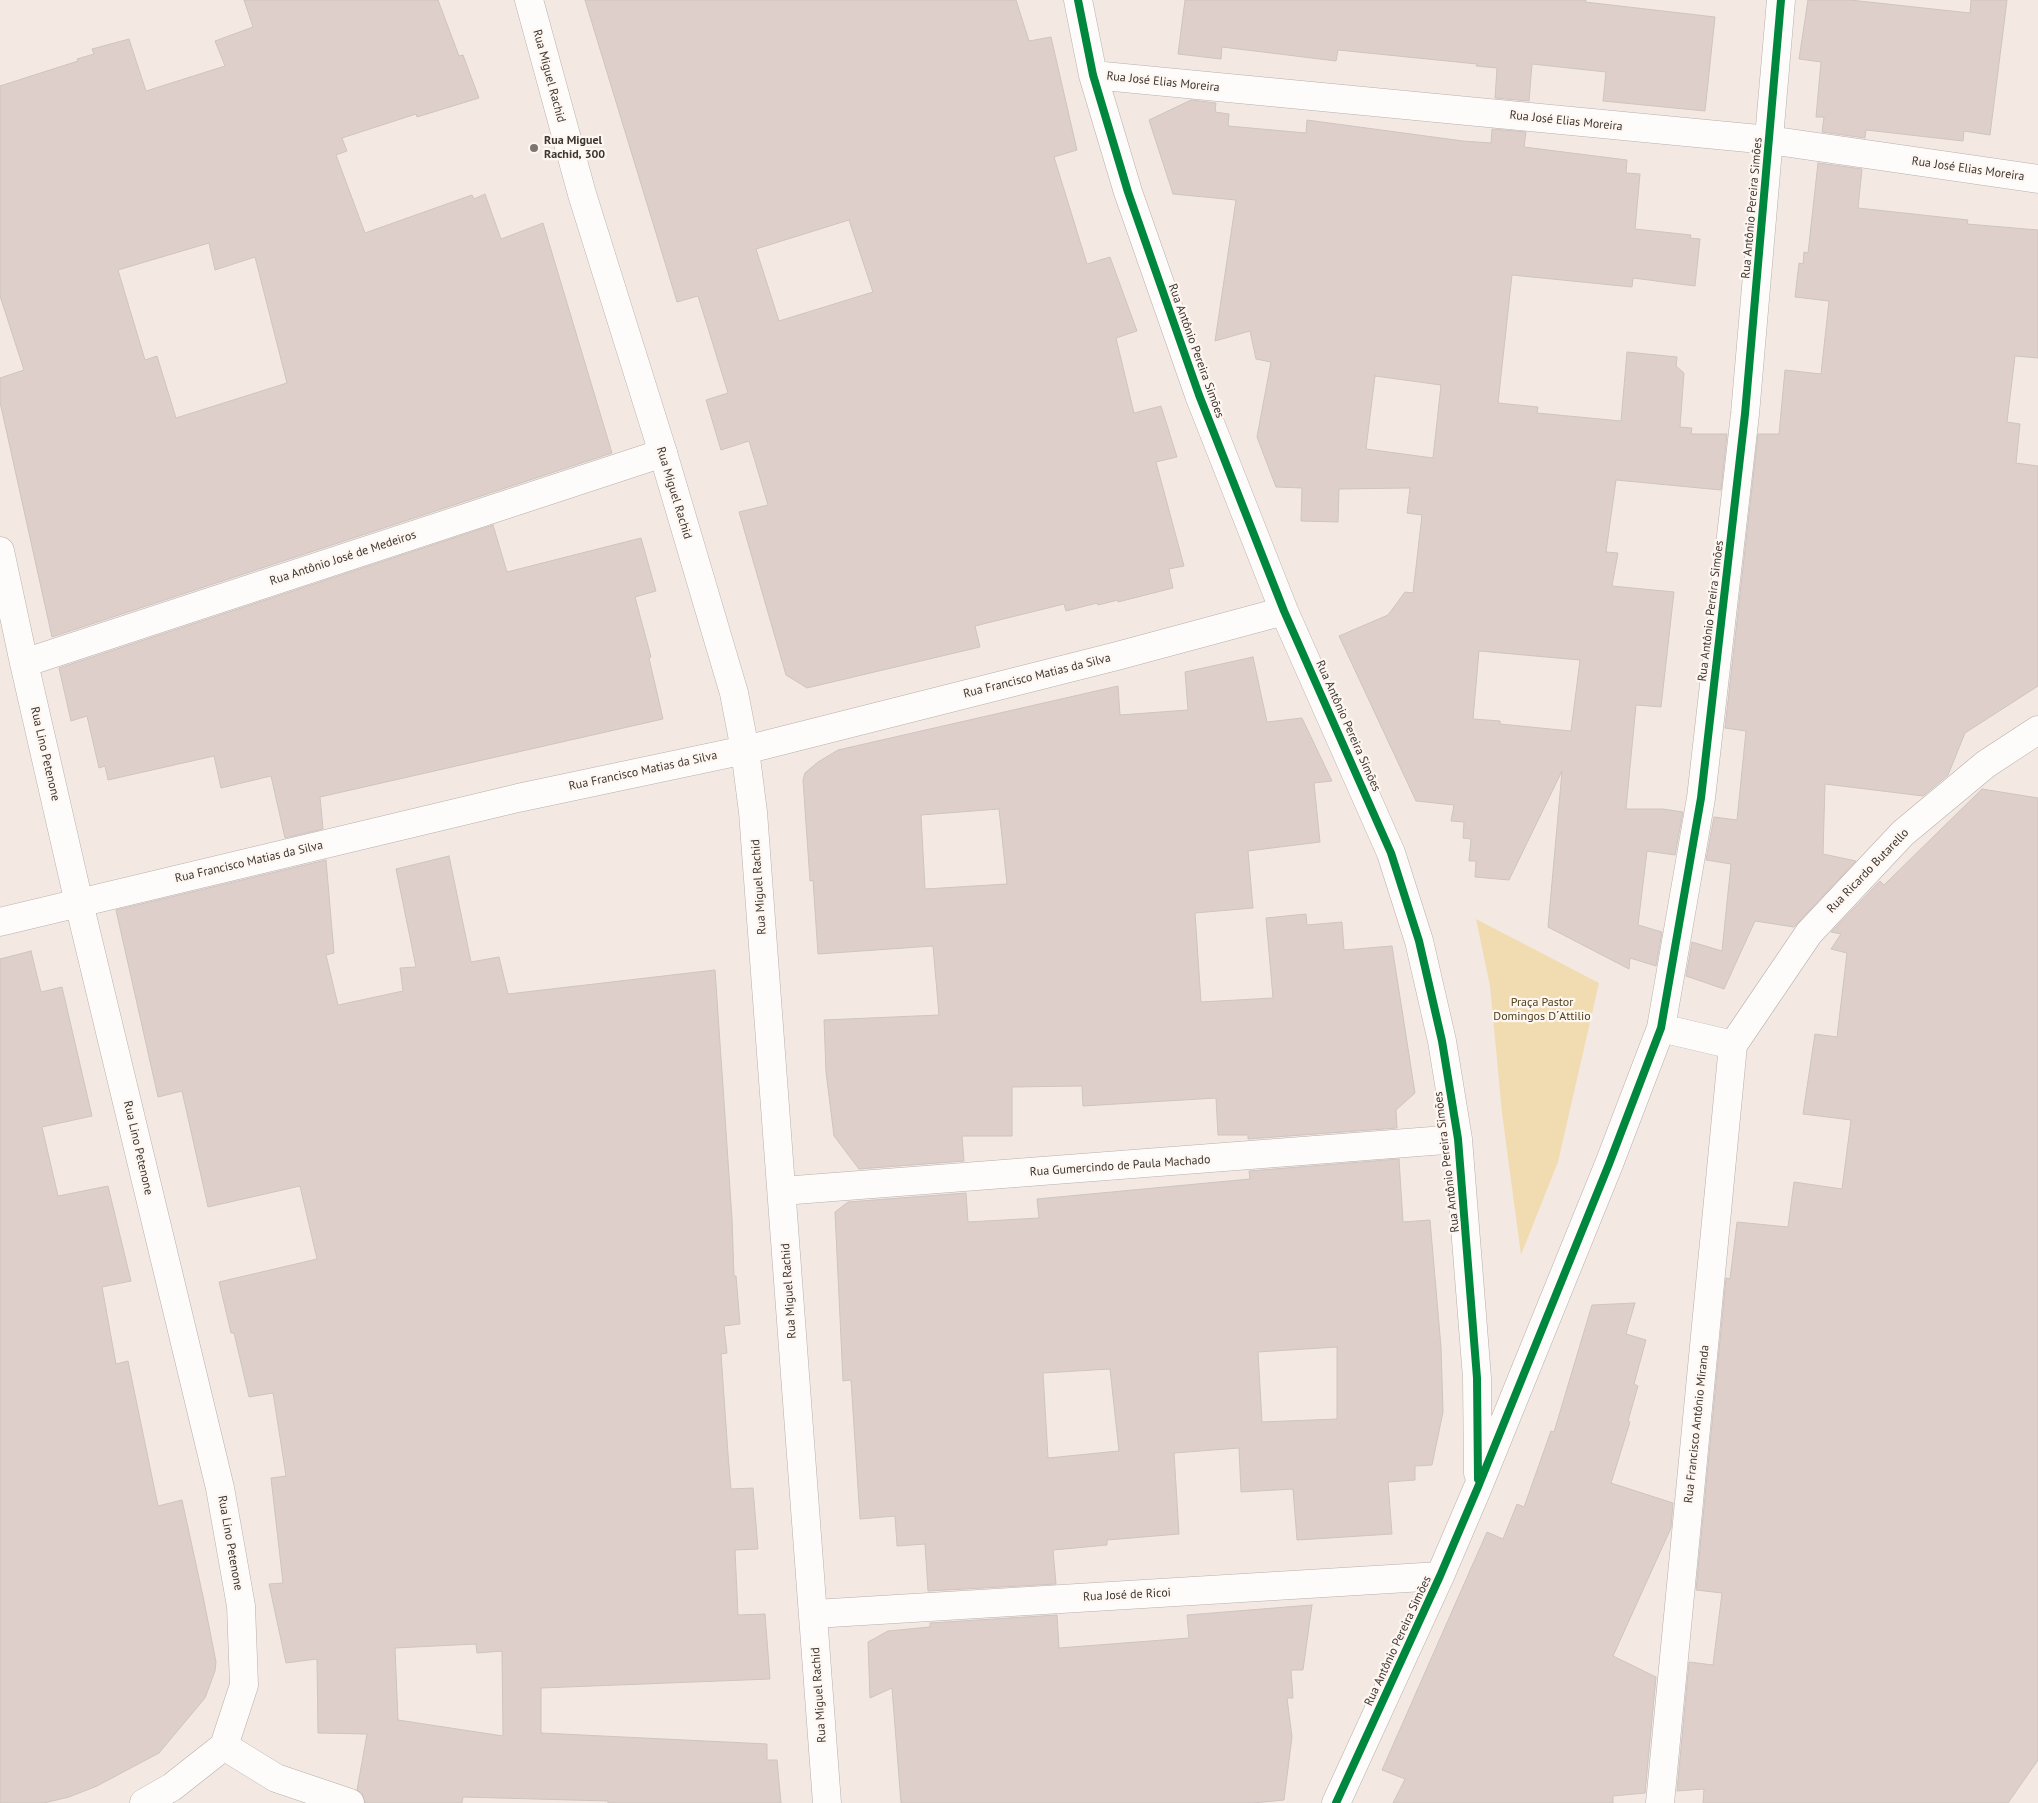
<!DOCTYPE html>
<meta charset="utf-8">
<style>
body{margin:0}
canvas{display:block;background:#f3e8e2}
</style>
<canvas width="2038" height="1803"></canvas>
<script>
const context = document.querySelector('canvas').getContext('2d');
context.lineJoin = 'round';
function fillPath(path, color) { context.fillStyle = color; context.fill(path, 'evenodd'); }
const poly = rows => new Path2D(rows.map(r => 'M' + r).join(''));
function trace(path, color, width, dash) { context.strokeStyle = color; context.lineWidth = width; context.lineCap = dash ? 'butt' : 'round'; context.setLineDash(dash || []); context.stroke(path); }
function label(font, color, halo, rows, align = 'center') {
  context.font = font + ' "PT Sans",sans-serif'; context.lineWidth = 4.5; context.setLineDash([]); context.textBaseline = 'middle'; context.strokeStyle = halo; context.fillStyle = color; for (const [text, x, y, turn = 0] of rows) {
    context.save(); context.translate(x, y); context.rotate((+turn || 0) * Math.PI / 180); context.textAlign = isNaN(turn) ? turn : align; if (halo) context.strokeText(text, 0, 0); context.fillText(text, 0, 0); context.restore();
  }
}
fillPath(poly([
 [1476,919,1599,983,1558,1162,1521,1255,1502,1113,1490,986]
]), '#f1dcb2');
const building = poly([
 [244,0,438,0,459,56,463,55,479,98,417,117,416,114,342,138,347,151,336,155,365,233,472,195,474,199,485,194,501,239,543,223,612,453,52,637,0,402,0,378,24,370,0,296,0,86,78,61,77,59,94,54,92,49,129,39,146,91,225,66,215,41,253,27,244,0],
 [209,243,215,270,255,257,287,383,176,418,157,356,145,360,118,270,209,243],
 [585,0,1016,0,1029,41,1051,37,1077,150,1054,157,1087,264,1110,257,1137,331,1116,338,1134,413,1161,406,1177,457,1156,462,1184,566,1169,569,1173,588,1118,602,1118,600,1098,605,1097,603,1066,611,1064,604,975,626,980,647,807,688,786,675,739,512,768,505,749,441,721,450,706,400,728,393,698,296,677,302,585,0],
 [849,220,873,292,779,321,756,249,849,220],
 [1185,0,1586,0,1585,2,1715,17,1705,111,1603,101,1606,72,1532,64,1529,101,1495,98,1497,68,1476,66,1477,64,1338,50,1336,61,1222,47,1221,59,1178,54,1185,0],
 [1808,0,1850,0,1970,13,1971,0,2007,0,1990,135,1964,131,1963,141,1866,130,1865,138,1822,132,1824,117,1816,117,1821,62,1799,59,1808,0],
 [1191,100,1216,103,1215,112,1229,114,1228,126,1306,133,1307,120,1463,141,1491,143,1492,129,1526,132,1524,147,1627,160,1626,173,1640,174,1635,229,1691,235,1690,238,1700,239,1695,286,1633,278,1632,287,1512,275,1498,403,1538,407,1537,413,1621,421,1627,352,1677,357,1676,366,1684,373,1680,427,1692,428,1691,434,1727,434,1721,490,1616,480,1606,552,1618,553,1612,586,1674,592,1661,707,1636,705,1626,809,1663,809,1683,812,1675,855,1647,851,1638,925,1662,932,1656,966,1630,958,1629,969,1548,927,1562,771,1509,880,1475,877,1476,861,1469,861,1471,839,1463,838,1464,822,1451,821,1454,805,1416,801,1339,636,1388,615,1405,592,1413,593,1422,515,1407,513,1410,488,1339,489,1338,522,1301,521,1302,488,1276,487,1257,437,1271,362,1256,359,1250,331,1215,341,1236,200,1173,194,1149,120,1191,100],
 [1375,376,1441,385,1433,458,1366,449,1375,376],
 [1479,651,1580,660,1571,731,1500,724,1500,721,1473,719,1479,651],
 [1818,163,1862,169,1858,208,1968,220,1967,224,2038,230,2038,358,2015,356,2007,422,2020,424,2016,463,2038,466,2038,686,1965,733,1948,775,1923,796,1825,784,1823,854,1856,861,1794,927,1755,921,1724,989,1686,976,1692,942,1722,951,1731,864,1706,860,1714,817,1737,820,1746,731,1725,728,1758,434,1779,434,1785,370,1821,374,1829,301,1795,297,1799,263,1803,264,1804,252,1808,253,1818,163],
 [493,525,507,572,641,538,656,591,635,597,651,657,649,658,663,719,320,797,323,829,285,838,271,776,221,788,214,756,108,780,105,766,99,768,87,716,71,721,59,668,493,525],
 [1253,657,1267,722,1302,718,1332,781,1314,783,1320,842,1248,851,1253,908,1195,913,1201,1002,1273,998,1266,918,1306,914,1307,925,1342,922,1344,950,1392,946,1415,1093,1396,1110,1397,1128,1248,1139,1248,1135,1218,1135,1216,1098,1083,1106,1082,1086,1012,1087,1012,1136,962,1136,964,1161,859,1169,834,1136,826,1072,824,1020,939,1015,933,946,818,954,813,880,810,881,803,780,805,773,818,762,838,750,1118,686,1120,715,1188,710,1185,672,1253,657],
 [999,809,1007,884,925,889,921,815,999,809],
 [1982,789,2038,798,2038,1760,2008,1803,1703,1803,1704,1789,1677,1791,1689,1662,1713,1665,1722,1593,1696,1590,1726,1278,1730,1279,1737,1222,1788,1227,1794,1182,1842,1189,1851,1120,1803,1114,1815,1034,1837,1037,1847,953,1831,949,1841,934,1831,932,1880,881,1884,885,1982,789],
 [449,856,471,962,499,957,508,994,715,970,732,1219,734,1276,736,1276,740,1324,724,1326,727,1353,721,1354,728,1454,731,1489,753,1488,758,1549,735,1550,738,1615,765,1614,770,1679,541,1688,541,1733,767,1744,767,1760,777,1760,781,1803,608,1803,608,1801,463,1797,462,1803,365,1803,362,1793,357,1790,367,1734,318,1733,317,1659,286,1663,269,1584,283,1583,271,1478,286,1476,273,1393,249,1397,234,1333,231,1333,219,1282,317,1259,300,1186,208,1207,182,1091,158,1097,116,910,326,860,334,953,326,955,338,1005,403,991,400,968,416,967,396,869,449,856],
 [476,1644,477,1653,502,1651,503,1736,398,1720,395,1648,476,1644],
 [31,951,41,992,62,987,92,1116,42,1127,58,1196,108,1186,131,1281,102,1287,116,1364,128,1361,158,1506,182,1500,204,1601,216,1662,215,1671,205,1698,159,1753,97,1786,69,1797,44,1803,0,1803,0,959,31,951],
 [1399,1159,1403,1222,1430,1220,1441,1347,1443,1412,1432,1465,1415,1466,1415,1480,1388,1482,1392,1534,1297,1540,1293,1489,1241,1492,1239,1448,1174,1453,1179,1534,1107,1540,1107,1545,1053,1550,1056,1584,928,1591,925,1544,897,1546,895,1516,860,1519,851,1380,843,1381,835,1212,848,1202,966,1193,968,1222,1039,1218,1037,1199,1250,1179,1249,1171,1399,1159],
 [1337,1347,1337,1419,1262,1422,1258,1352,1337,1347],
 [1110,1369,1119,1451,1048,1458,1043,1373,1110,1369],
 [1635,1303,1626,1334,1646,1340,1634,1384,1638,1386,1628,1421,1630,1422,1611,1483,1673,1503,1671,1528,1613,1656,1656,1677,1645,1793,1613,1796,1613,1803,1393,1803,1405,1779,1382,1770,1487,1532,1503,1539,1517,1504,1524,1507,1551,1431,1554,1432,1592,1305,1635,1303],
 [1312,1605,1303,1670,1291,1670,1293,1698,1287,1698,1292,1737,1284,1800,1253,1803,901,1803,892,1688,870,1698,868,1642,888,1631,930,1627,930,1623,1057,1615,1059,1648,1189,1638,1187,1615,1312,1605]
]);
fillPath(building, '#dfcfca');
trace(building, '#cec4c0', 1);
const minor = poly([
 [1078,0,1093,75,1128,192,1199,395,1284,611,1391,853,1419,941,1442,1041,1458,1139,1477,1378,1478,1473],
 [1093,75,1769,140,2038,179],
 [0,551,24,663,79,903,220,1488,241,1606,244,1685,224,1746],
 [24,663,663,453],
 [0,922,518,798,745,750,1117,656,1284,611],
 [1661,1028,1733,1045],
 [782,1191,1458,1139],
 [814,1614,1440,1576],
 [224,1746,276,1778,350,1803],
 [144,1803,172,1787,224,1746],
 [1336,1803,1440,1576,1478,1487,1609,1164,1661,1028,1701,798,1745,414,1781,0],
 [1660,1803,1733,1045,1809,933,1903,833,1986,764,2038,730]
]);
const major = poly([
 [529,0,582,194,663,453,734,693,745,750,753,812,827,1803]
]);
trace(minor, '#b8afab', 29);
trace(major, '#b8afab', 29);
trace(minor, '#fdfcfb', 28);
trace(major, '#fdfcfb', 28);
trace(poly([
 [1078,0,1093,75,1128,192,1199,395,1284,611,1391,853,1419,941,1442,1041,1458,1139,1477,1378,1478,1479],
 [1336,1803,1440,1576,1478,1487,1609,1164,1661,1028,1701,798,1745,414,1781,0]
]), '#00873e', 8);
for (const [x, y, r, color] of [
 [534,148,5,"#7d746f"]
]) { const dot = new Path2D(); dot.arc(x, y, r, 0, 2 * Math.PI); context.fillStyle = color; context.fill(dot); trace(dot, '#fef6f1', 2); }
label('12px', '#3d3631', '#fef6f1', [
 ["Rua Miguel Rachid",549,76,75],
 ["Rua José Elias Moreira",1163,82,6],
 ["Rua José Elias Moreira",1566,121,6],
 ["Rua José Elias Moreira",1968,169,8],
 ["Rua Antônio Pereira Simões",1752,208,-85],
 ["Rua Antônio Pereira Simões",1196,351,70],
 ["Rua Miguel Rachid",674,493,73],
 ["Rua Antônio José de Medeiros",343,558,-18],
 ["Rua Antônio Pereira Simões",1711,611,-83],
 ["Rua Francisco Matias da Silva",1037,676,-14],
 ["Rua Antônio Pereira Simões",1348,726,66],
 ["Rua Lino Petenone",45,754,77],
 ["Rua Francisco Matias da Silva",643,771,-12],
 ["Rua Francisco Matias da Silva",249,862,-13],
 ["Rua Ricardo Butarello",1868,871,-46],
 ["Rua Miguel Rachid",759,887,-94],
 ["Rua Lino Petenone",138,1148,77],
 ["Rua Antônio Pereira Simões",1447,1162,-97],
 ["Rua Gumercindo de Paula Machado",1120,1166,-4],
 ["Rua Miguel Rachid",789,1291,-94],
 ["Rua Francisco Antônio Miranda",1697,1424,-84],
 ["Rua Lino Petenone",230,1543,80],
 ["Rua José de Ricoi",1127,1595,-3],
 ["Rua Antônio Pereira Simões",1398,1641,-65],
 ["Rua Miguel Rachid",819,1695,-94]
]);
label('bold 12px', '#3d3631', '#fef6f1', [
 ["Rua Miguel",544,141],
 ["Rachid, 300",544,155]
], 'left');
label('12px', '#4f421d', '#fef6f1', [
 ["Praça Pastor",1542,1003],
 ["Domingos D´Attilio",1542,1017]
]);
</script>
